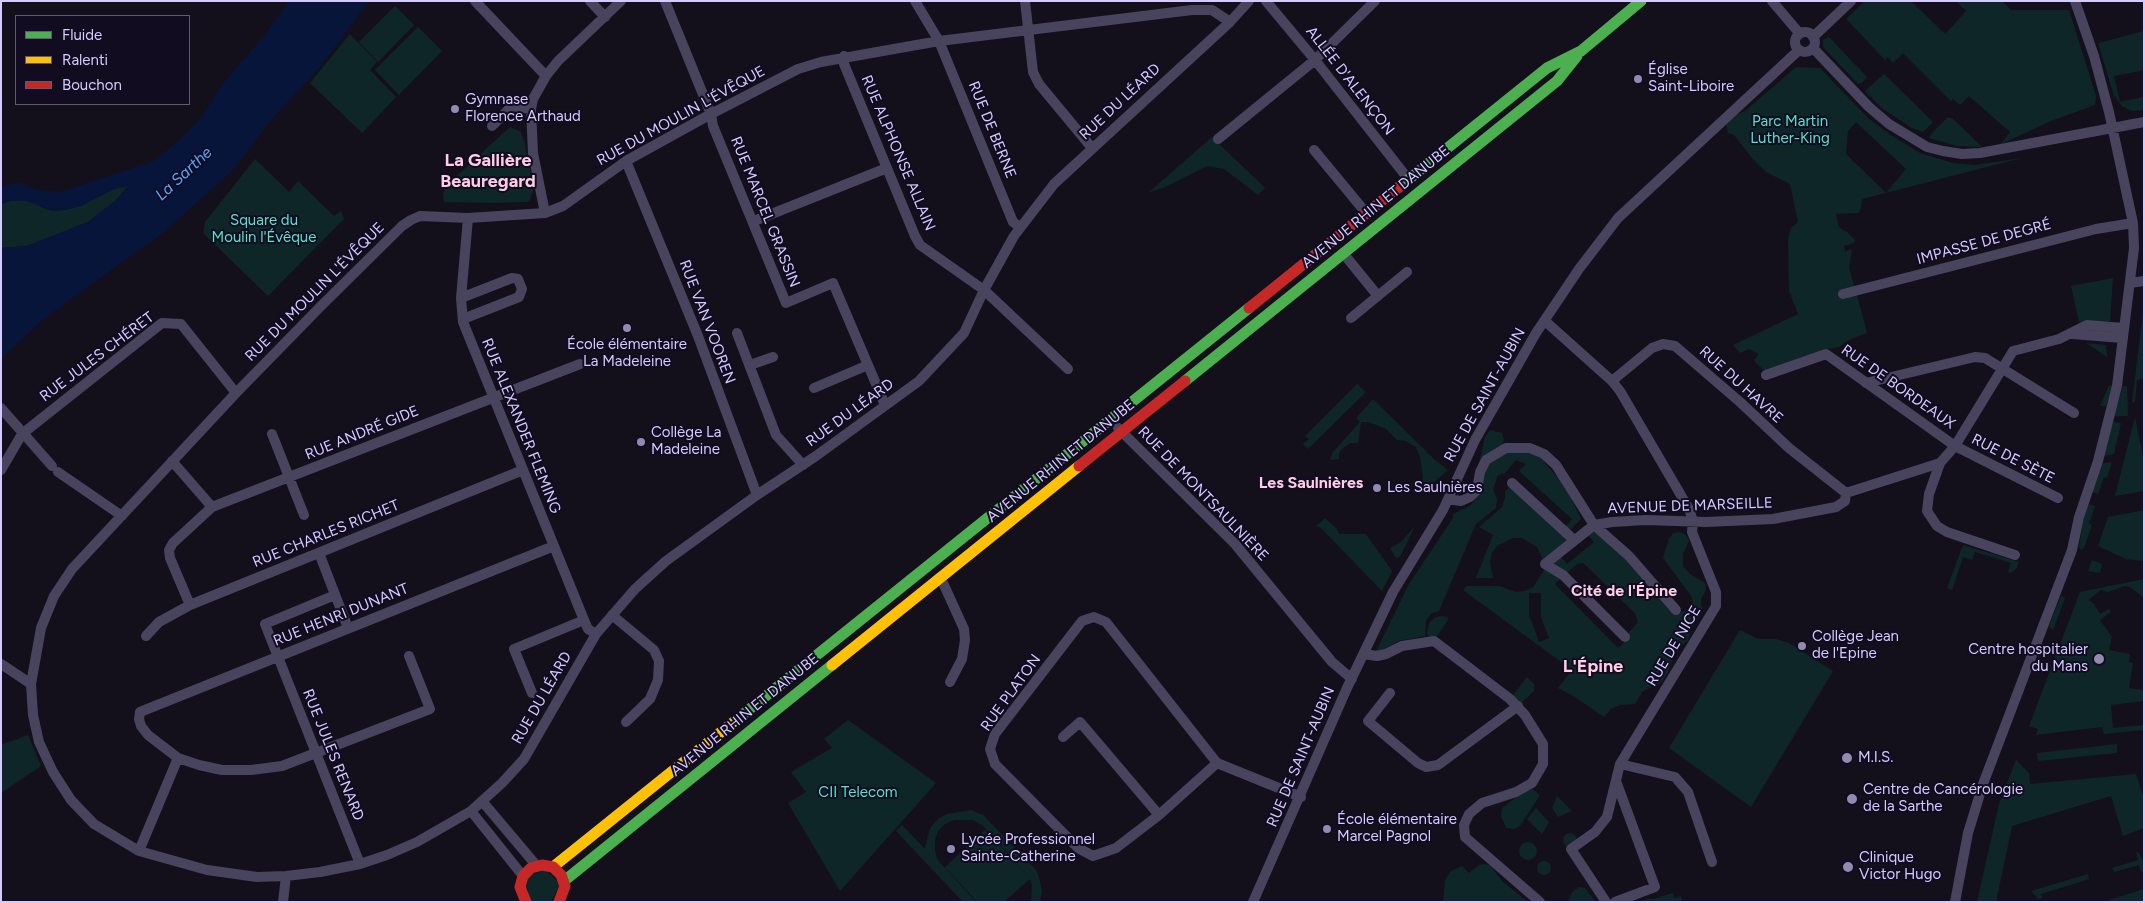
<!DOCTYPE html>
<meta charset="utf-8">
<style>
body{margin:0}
#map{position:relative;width:2145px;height:903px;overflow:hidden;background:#13101c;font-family:Figtree,sans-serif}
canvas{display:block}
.frame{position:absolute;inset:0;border:2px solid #d6cbff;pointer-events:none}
.legend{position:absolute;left:15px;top:15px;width:175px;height:90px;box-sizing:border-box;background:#110c20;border:1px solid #605879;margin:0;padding:6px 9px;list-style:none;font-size:15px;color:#d6cbff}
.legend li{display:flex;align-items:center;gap:10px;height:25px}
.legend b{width:25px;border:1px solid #605879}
</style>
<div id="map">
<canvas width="2145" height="903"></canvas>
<div class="frame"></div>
<ul class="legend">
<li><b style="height:6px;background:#4caf50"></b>Fluide</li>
<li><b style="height:6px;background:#ffc107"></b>Ralenti</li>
<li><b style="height:6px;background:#c62828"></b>Bouchon</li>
</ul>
</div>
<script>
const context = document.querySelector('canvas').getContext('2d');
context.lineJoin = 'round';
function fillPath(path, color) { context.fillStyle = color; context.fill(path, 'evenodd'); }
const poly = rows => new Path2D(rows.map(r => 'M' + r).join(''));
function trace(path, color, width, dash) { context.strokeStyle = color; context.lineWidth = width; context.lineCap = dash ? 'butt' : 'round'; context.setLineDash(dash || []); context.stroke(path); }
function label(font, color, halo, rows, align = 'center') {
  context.font = font + ' Figtree,sans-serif'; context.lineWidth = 4; context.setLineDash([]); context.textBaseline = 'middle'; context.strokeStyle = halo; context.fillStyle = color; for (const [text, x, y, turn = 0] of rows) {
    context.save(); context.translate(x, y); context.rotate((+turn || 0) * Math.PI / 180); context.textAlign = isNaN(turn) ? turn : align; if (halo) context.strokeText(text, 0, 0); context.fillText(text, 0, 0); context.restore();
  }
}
fillPath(poly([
 [1865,1,1911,1,1945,34,1966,11,1956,1,2002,1,2011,10,2069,10,2096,96,2095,105,2051,121,2001,144,2010,132,1969,96,1960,105,1953,99,1951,101,1903,53,1893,63,1888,57,1885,60,1846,19],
 [395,6,414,25,378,62,359,42],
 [418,27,442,51,399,95,375,70],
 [2144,31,2144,70,2114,76,2120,102,2144,97,2144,110,2132,111,2122,106,2114,96,2098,43],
 [350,34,377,62,370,70,396,97,362,133,310,83],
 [1829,37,1867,77,1862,83,1858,84,1823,47,1823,40],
 [1796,67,1820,68,1868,118,1891,135,1920,153,1953,163,1974,165,2022,158,1862,199,1861,209,1858,213,1836,214,1839,227,1844,231,1846,231,1855,240,1854,243,1844,246,1845,252,1850,249,1852,251,1849,267,1854,286,1853,288,1844,288,1843,294,1857,295,1867,333,1849,340,1839,347,1821,350,1816,355,1765,372,1754,360,1759,354,1749,349,1740,353,1733,345,1798,314,1789,291,1788,239,1791,228,1798,222,1790,184,1766,172,1752,158,1734,135,1728,133,1726,124,1731,117,1745,111],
 [1856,122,1906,169,1886,193,1846,154,1848,131],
 [1884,74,1933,122,1923,132,1912,128,1883,109,1865,91],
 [1947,118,1952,118,1982,147,1957,146,1929,138,1932,133],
 [510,127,521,132,524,141,534,187,530,200,527,202,494,203,444,202,443,193,448,184],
 [1212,137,1265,188,1258,195,1224,169,1207,166,1165,187,1148,193],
 [255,159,289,192,298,181,334,216,341,211,344,219,268,296,203,233,205,222],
 [129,185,115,201,88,222,27,246,1,248,1,204,10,201,27,201,52,211,65,210,81,206,114,189],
 [2113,278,2110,321,2079,322,2071,286],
 [2144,304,2144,352,2142,355,2144,358,2144,378,2137,380,2135,402,2132,402],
 [2086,343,2106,345,2107,357],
 [1357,384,1366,392,1308,449,1303,444,1309,439,1305,436],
 [2109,385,2113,386,2106,406,2100,406],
 [2123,386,2127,386,2128,416,2114,416],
 [1373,399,1435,460,1448,470,1421,493,1423,476,1420,457,1416,447,1406,441,1397,440,1386,429,1377,425,1367,422,1361,422,1358,443,1350,443,1342,449,1339,453,1339,459,1330,460,1333,452,1360,422,1356,418],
 [2135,417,2144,462,2144,491,2115,496],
 [2113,422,2121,423,2114,454,2102,456],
 [1490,430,1502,433,1504,440,1501,447,1518,446,1546,459,1544,462,1560,480,1571,498,1581,519,1570,530,1564,528,1572,519,1519,471,1526,464,1516,460,1505,473,1498,475,1493,489,1497,499,1496,508,1476,524,1439,611,1432,613,1426,620,1425,636,1398,641,1382,651,1376,651,1409,584,1453,518,1453,514,1470,506,1475,500,1480,459,1485,437],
 [2112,462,2107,478,2104,477,2098,494,2092,492,2088,504,2095,506,2089,524,2092,525,2084,548,2081,550,2079,547,2083,521,2100,464],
 [1512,483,1574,540,1558,554,1567,564,1594,542,1585,532,1594,525,1680,613,1686,610,1693,604,1692,597,1663,558,1669,539,1673,533,1680,532,1686,535,1689,541,1683,554,1683,566,1690,574,1705,583,1706,590,1701,599,1702,613,1692,627,1688,640,1676,652,1668,672,1661,683,1643,691,1635,704,1620,705,1611,709,1604,717,1575,697,1558,688,1572,670,1463,590,1467,586,1499,586,1516,592,1525,591,1533,587,1543,572,1545,564,1537,547,1522,538,1513,538,1497,546,1492,553,1490,562,1493,578,1476,578,1493,535,1479,527,1502,507,1505,497,1505,492],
 [1583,563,1635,613,1638,622,1625,637,1627,640,1618,648,1555,584,1577,564],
 [1529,593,1541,593,1541,617,1549,638,1539,642,1529,615],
 [2144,510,2144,561,2126,559,2098,546,2108,517],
 [1325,518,1337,529,1339,534,1366,534,1392,571,1382,591,1320,527,1316,526],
 [1415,526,1400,557,1396,558,1390,548,1401,542],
 [1963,545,2019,562,2016,569,2011,573,2008,572,2011,563,1975,552,1972,560,1963,557,1952,590,1947,588],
 [2092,560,2102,564,2100,573,2088,571],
 [2144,579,2144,598,2130,587,2124,586,2108,592,2101,590,2088,600,2093,603,2100,614,2109,609,2111,612,2100,620,2112,637,2109,650,2130,654,2129,662,2133,663,2129,688,2144,690,2144,701,2111,705,2113,728,2144,725,2144,730,2104,734,2102,727,2036,735,2038,729,2029,726,2080,592],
 [2061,596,2065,598,2053,630,2049,626],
 [1442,616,1449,618,1434,641,1427,634,1429,623,1434,618],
 [1740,630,1758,639,1776,639,1789,643,1833,671,1751,807,1669,748],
 [1527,677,1534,684,1534,691,1518,706,1510,699],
 [848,720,936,783,840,891,788,803,806,792,791,772,832,748,824,739],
 [28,735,41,766,1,793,1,745],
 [2117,744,2117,753,2038,761,2037,753],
 [2016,760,2029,773,2030,784,2136,774,2144,799,2144,828,2123,836,2111,796,2012,826,1996,902,1977,902,1999,804],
 [1532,789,1540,795,1520,826,1514,829,1506,828,1501,816,1502,808,1515,798],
 [1557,796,1572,811,1558,817,1552,808],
 [1536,808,1549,822,1542,834,1527,819],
 [971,810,983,815,1036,870,1039,877,1042,891,1040,902,1031,902,1032,885,1030,879,1004,902,977,902,945,867,985,830,1030,878,982,825,973,820,954,820,945,824,938,831,935,839,935,851,937,859,976,902,963,902,896,831,902,825,925,849,928,835,931,827,938,819,947,814],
 '1563 840a7 7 0 1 1 14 0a7 7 0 1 1-14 0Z',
 '1519 851a9 9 0 1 1 18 0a9 9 0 1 1-18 0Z',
 [2136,852,2139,853,2143,861,2144,871,2141,872,2139,865,2114,872,2112,868,2138,860],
 '1537 868a7 7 0 1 1 14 0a7 7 0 1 1-14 0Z',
 [1484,864,1490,865,1502,881,1528,902,1443,902,1445,880,1451,871,1462,866,1469,873,1479,865],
 [545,869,560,884,551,902,533,902,529,899,526,878],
 [2088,874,2089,879,2041,894,2042,898,2038,899,2031,891],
 [1579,887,1585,888,1596,902,1568,902,1572,892],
 [2144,889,2144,902,2110,902,2109,900],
 [1673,893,1674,898,1681,896,1682,902,1638,902,1648,899,1653,899]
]), '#0f2628');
fillPath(poly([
 [290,1,369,1,320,67,271,120,233,170,164,232,42,320,1,359,1,259,3,255,1,248,27,246,88,222,115,201,129,186,114,189,81,206,65,210,52,211,27,201,10,201,1,204,1,187,19,182,37,190,60,192,152,162,176,143,201,118,222,85,261,39]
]), '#08153b');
trace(poly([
 [475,1,546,76],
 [590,1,605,17],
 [665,1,711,114,713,126,786,303,833,283,885,405],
 [915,1,939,41,1013,222,1020,227],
 [1025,1,1033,72,1039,84,1092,148],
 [1266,1,1315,60,1409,180],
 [1772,1,1800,34],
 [1230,22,1212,10,1192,10,939,41,821,62,798,69,711,114,626,161,563,206,545,213,468,218,420,216,411,220,402,226,321,306,236,393,72,569,54,596,41,628,31,684,33,715,39,742,53,772,71,800,94,824,139,851,207,870,257,877,286,876,320,872,360,864,387,855,417,842,471,811,502,783,524,759,596,634,635,589,666,561,757,495,816,456,919,381,964,333,984,290,1014,236,1054,184,1230,22,1249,1],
 '1795 42a10 10 0 1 1 20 0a10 10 0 1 1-20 0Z',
 [1813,37,1851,1],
 [1813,48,1869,107,1889,124,1927,147,1943,151,1962,154,1980,153,2144,122],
 [844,56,844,64,915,236,920,245,984,290,1068,369],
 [492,126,512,106,531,109],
 [1218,139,1315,60,1375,1],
 [1314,150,1367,214],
 [626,161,698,336,757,495],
 [545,213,533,153,531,109,533,99,546,76,558,61,621,1],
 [468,218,461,298,463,322,584,620,588,629,596,634],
 [754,221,887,168],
 [1343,253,1378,296],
 [2130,283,2144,281],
 [1843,294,2096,229,2133,223],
 [461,298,512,278,518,279,522,289,519,297,463,319],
 [1351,318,1407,272],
 [1545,321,1612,381,1620,391,1689,509,1693,521,1692,532,1716,592,1716,606,1620,764,1607,817,1595,832,1571,849,1606,902],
 [737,333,776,435,803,465],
 [2072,334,2123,338],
 [750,365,773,357],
 [1766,375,1826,354,1955,446,2058,498],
 [1612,381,1652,348,1663,344,1675,346,1740,402,1789,448,1846,493],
 [1866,383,1975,357,1985,358,2074,413],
 [814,388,868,365],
 [1,408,52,466],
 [1118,428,1235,544,1332,662,1352,679],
 [272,434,304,515],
 [172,461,212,507,580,364],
 [1940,463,1929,494,1927,511,1937,526,1947,532,2015,555],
 [1,470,22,434,162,323,181,324,236,393],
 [58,472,122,516],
 [1512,483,1574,540],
 [1846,493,1940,463,1955,446,2013,351,2059,339,2087,325,2124,328],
 [1448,499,1461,501,1470,497,1477,490,1480,472,1486,460,1506,448,1530,448,1544,454,1556,465,1594,525,1629,556,1676,610],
 [319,553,348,628],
 [939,578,944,585,964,629,965,640,962,659,950,682],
 [335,595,265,624,360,864],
 [190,605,170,558,169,550,173,543,212,507],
 [612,615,654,650,659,661,658,680,650,699,626,722],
 [146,636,159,622,190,605,523,470],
 [1625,637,1563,575,1545,564,1594,525,1612,522,1646,520,1706,522,1773,519,1836,507,1845,501,1846,493],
 [1364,654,1377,656,1386,654,1402,646,1434,641,1510,699,1525,715,1543,744,1543,764,1532,783,1516,792,1482,803,1469,814,1464,825,1465,837,1540,902],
 [409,656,430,709,282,766,251,770,222,770,199,765,178,758,148,735,141,726,139,719,140,712,554,546],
 [1,664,31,684],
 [532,693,514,649,584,620],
 [1390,693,1368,721,1418,763,1426,767,1438,765,1518,706],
 [1063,737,1080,722,1159,815],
 [1217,763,1159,815,1116,848,1093,856,1078,848,995,764,990,749,995,734,1082,621,1094,617,1106,622,1217,763,1301,797],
 [1620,764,1675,777,1688,792,1712,862],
 [482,801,536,865],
 [471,811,523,876],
 [139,851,178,758],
 [283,902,286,876],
 [1253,902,1347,688,1393,592,1443,510,1475,440,1536,333,1579,269,1618,218,1799,50],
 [1615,902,1655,887,1616,781],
 [1955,902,1968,833,1983,784,2072,550,2079,517,2098,461,2117,386,2134,248,2133,223,2109,112,2094,56,2075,1]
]), '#48445d', 10);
trace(poly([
 [1399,187,1547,68,1581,51,1641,1],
 [1185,381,1557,81,1577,56],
 [731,724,1249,308],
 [564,881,832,665]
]), '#4caf50', 11);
trace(poly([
 [832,665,1079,466],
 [553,867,731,724]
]), '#ffc107', 11);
trace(poly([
 [1249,308,1399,187],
 [1079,466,1185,381],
 [526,902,520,887,523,876,531,868,542,865,553,867,561,875,565,886,559,902]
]), '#c62828', 11);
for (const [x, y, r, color] of [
 [1638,79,5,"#928ab0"],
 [455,109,5,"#928ab0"],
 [627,328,5,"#928ab0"],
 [641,442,5,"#928ab0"],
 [1377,488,5,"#928ab0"],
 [1802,646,5,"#928ab0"],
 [2099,659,6,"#928ab0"],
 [1847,758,6,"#928ab0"],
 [1852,799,6,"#928ab0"],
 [1327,829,5,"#928ab0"],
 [951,849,5,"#928ab0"],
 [1848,867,6,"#928ab0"]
]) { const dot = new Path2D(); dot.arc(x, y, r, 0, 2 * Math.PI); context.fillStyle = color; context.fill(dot); trace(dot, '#110c20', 2); }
label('15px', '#d6cbff', '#110c20', [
 ["Église",1648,70],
 ["Saint-Liboire",1648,87],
 ["Gymnase",465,100],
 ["Florence Arthaud",465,117],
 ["École élémentaire",627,345,"center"],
 ["La Madeleine",627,362,"center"],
 ["Collège La",651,433],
 ["Madeleine",651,450],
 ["Les Saulnières",1387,488],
 ["Collège Jean",1812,637],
 ["de l'Epine",1812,654],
 ["Centre hospitalier",2088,650,"right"],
 ["du Mans",2088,667,"right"],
 ["M.I.S.",1858,758],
 ["Centre de Cancérologie",1863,790],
 ["de la Sarthe",1863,807],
 ["École élémentaire",1337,820],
 ["Marcel Pagnol",1337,837],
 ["Lycée Professionnel",961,840],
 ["Sainte-Catherine",961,857],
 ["Clinique",1859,858],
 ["Victor Hugo",1859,875]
], 'left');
label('15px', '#d6cbff', '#110c20', [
 ["ALLÉE D'ALENÇON",1350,81,52],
 ["RUE DU LÉARD",1120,102,-43],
 ["RUE DU MOULIN L'ÉVÊQUE",681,116,-29],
 ["RUE DE BERNE",992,130,68],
 ["RUE ALPHONSE ALLAIN",898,153,67],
 ["AVENUE RHIN ET DANUBE",1376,207,-39],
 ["RUE MARCEL GRASSIN",765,212,68],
 ["IMPASSE DE DEGRÉ",1984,242,-15],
 ["RUE DU MOULIN L'ÉVÊQUE",315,292,-45],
 ["RUE VAN VOOREN",707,322,69],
 ["RUE JULES CHÉRET",97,357,-37],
 ["RUE DU HAVRE",1741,385,42],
 ["RUE DE BORDEAUX",1898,387,35],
 ["RUE DE SAINT-AUBIN",1485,395,-61],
 ["RUE DU LÉARD",850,413,-36],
 ["RUE ALEXANDER FLEMING",521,426,68],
 ["RUE ANDRÉ GIDE",362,433,-22],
 ["RUE DE SÈTE",2013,459,27],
 ["AVENUE RHIN ET DANUBE",1061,461,-39],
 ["RUE DE MONTSAULNIÈRE",1203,494,46],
 ["AVENUE DE MARSEILLE",1690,506,-2],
 ["RUE CHARLES RICHET",326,534,-22],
 ["RUE HENRI DUNANT",341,615,-22],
 ["RUE DE NICE",1674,646,-59],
 ["RUE PLATON",1011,693,-54],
 ["RUE DU LÉARD",542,698,-60],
 ["AVENUE RHIN ET DANUBE",745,715,-39],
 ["RUE JULES RENARD",333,755,68],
 ["RUE DE SAINT-AUBIN",1301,757,-67]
]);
label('15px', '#52e4cd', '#110c20', [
 ["Parc Martin",1790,122],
 ["Luther-King",1790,139],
 ["Square du",264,221],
 ["Moulin l'Évêque",264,238],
 ["CII Telecom",858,793]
]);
label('italic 16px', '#59a3ff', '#110c20', [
 ["La Sarthe",184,174,-43]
]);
label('bold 16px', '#ffcde8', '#110c20', [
 ["Les Saulnières",1311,483],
 ["Cité de l'Épine",1624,591]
]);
label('bold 18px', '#ffcde8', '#110c20', [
 ["La Gallière",488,161],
 ["Beauregard",488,182],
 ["L'Épine",1593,667]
]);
</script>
